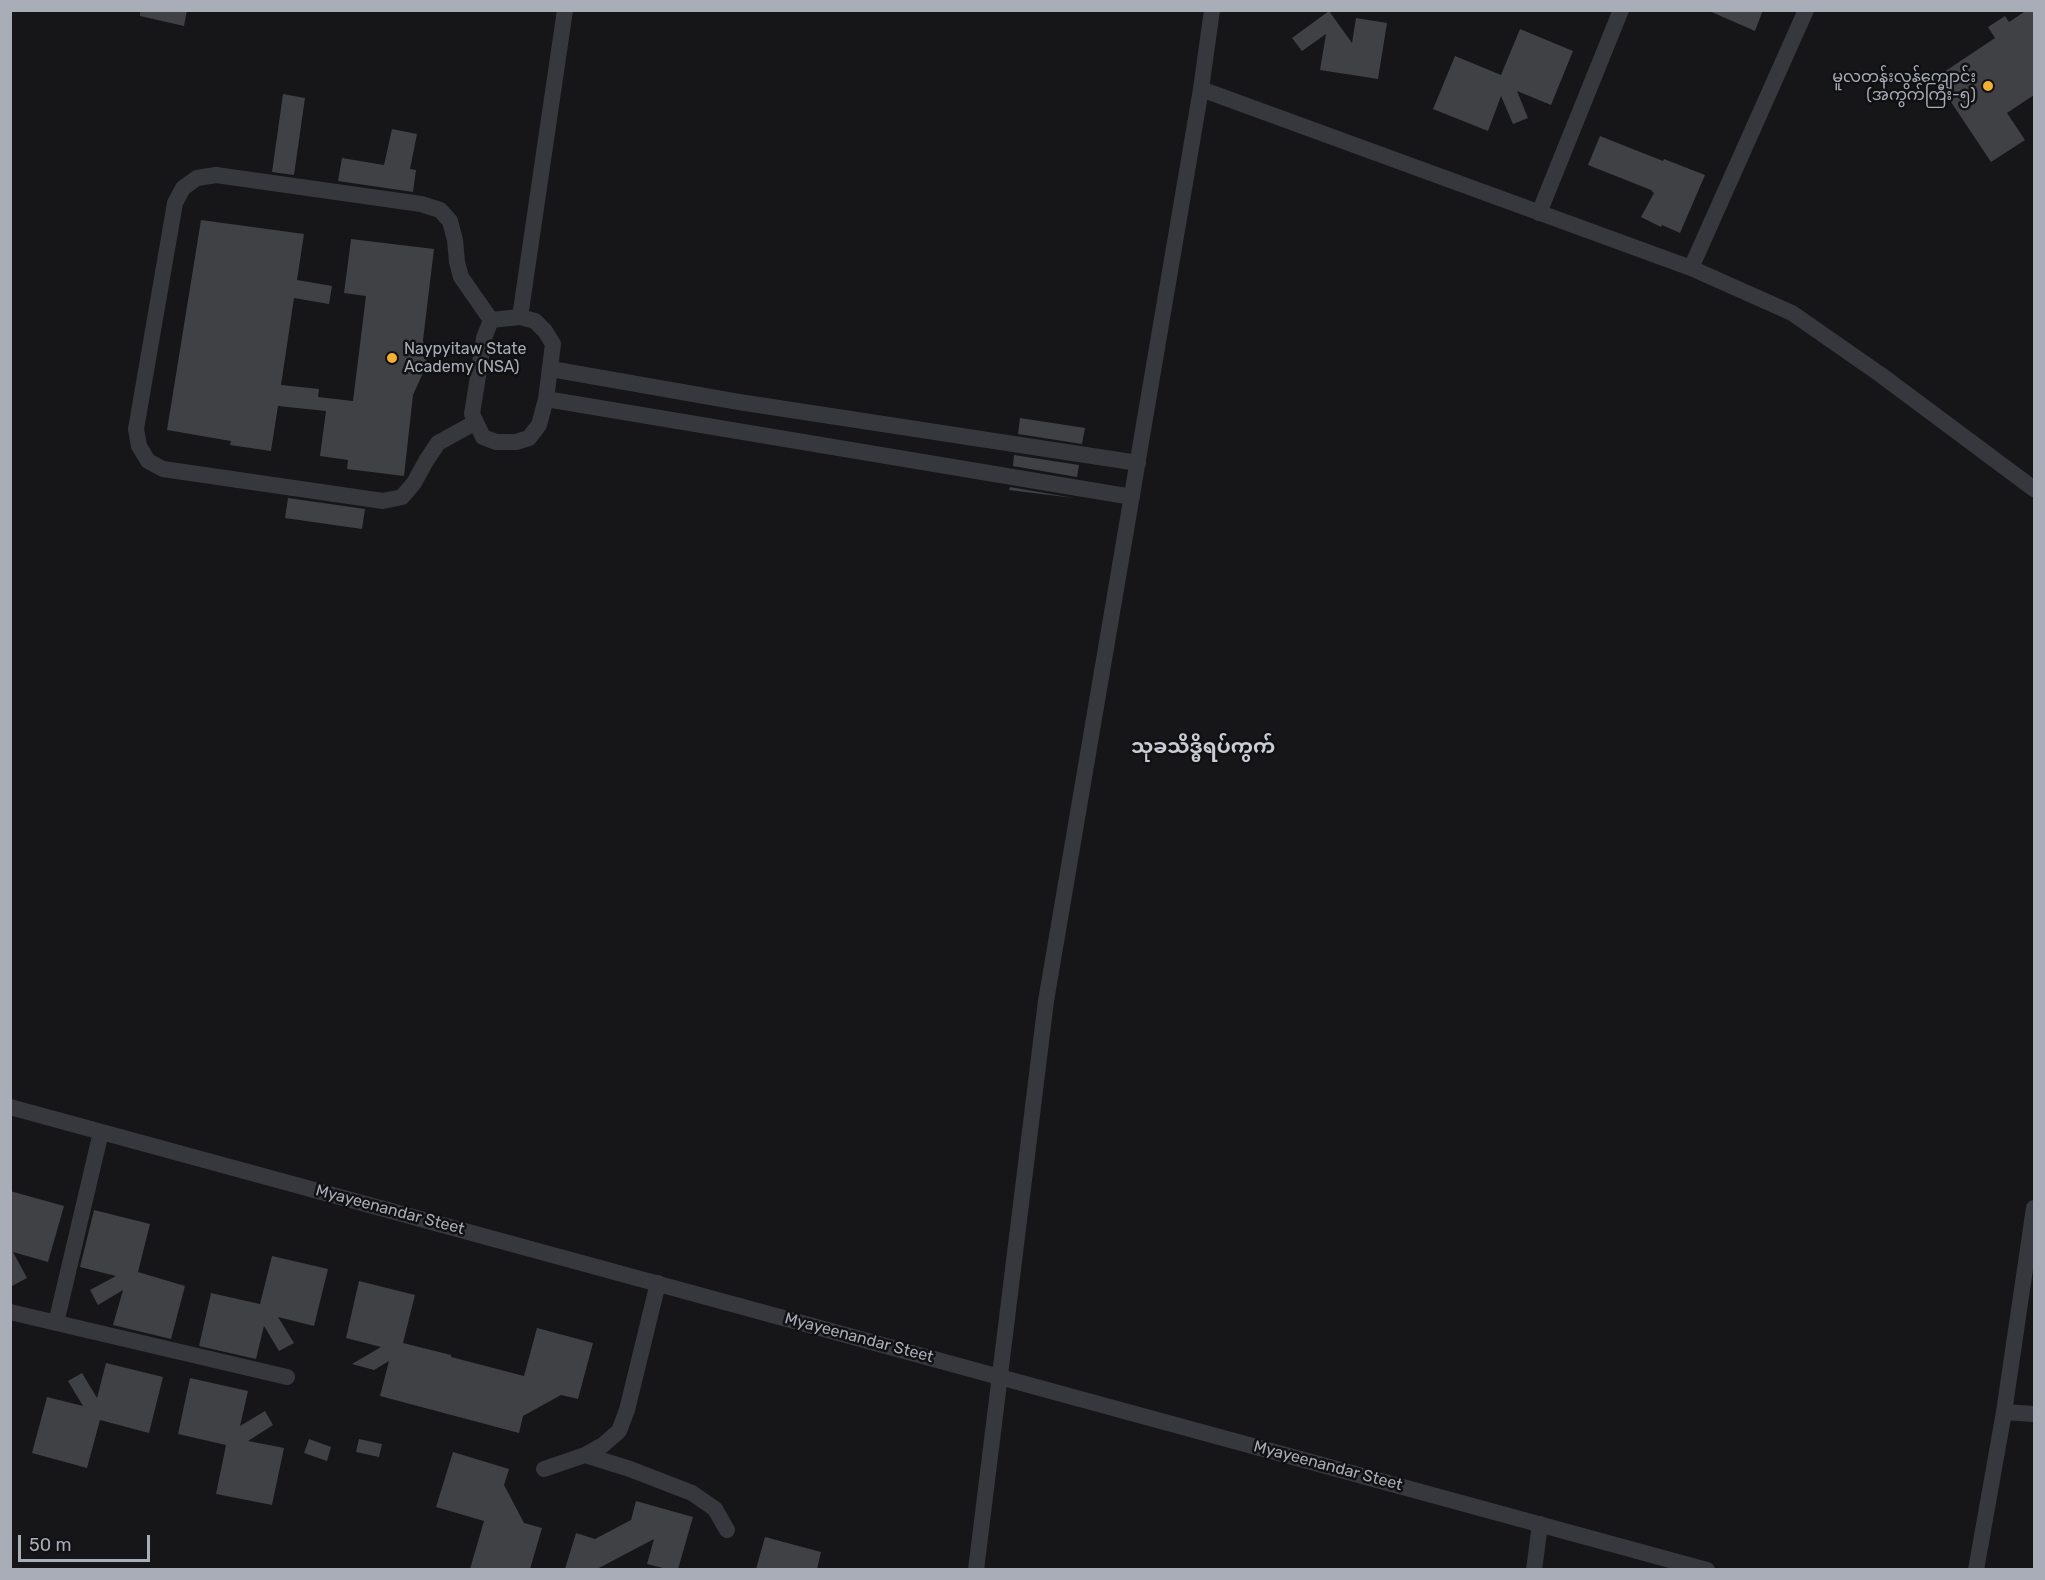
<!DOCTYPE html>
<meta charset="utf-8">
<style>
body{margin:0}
#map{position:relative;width:2045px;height:1580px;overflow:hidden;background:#161618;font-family:Rubik,sans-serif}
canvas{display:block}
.frame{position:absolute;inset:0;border:12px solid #a8adb8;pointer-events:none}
.scale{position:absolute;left:18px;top:1535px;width:132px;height:27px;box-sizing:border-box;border:3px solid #a8adb8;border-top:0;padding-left:8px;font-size:18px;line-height:21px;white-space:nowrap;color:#a8adb8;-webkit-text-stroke:4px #111113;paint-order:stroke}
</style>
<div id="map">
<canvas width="2045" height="1580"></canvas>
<div class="frame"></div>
<div class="scale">50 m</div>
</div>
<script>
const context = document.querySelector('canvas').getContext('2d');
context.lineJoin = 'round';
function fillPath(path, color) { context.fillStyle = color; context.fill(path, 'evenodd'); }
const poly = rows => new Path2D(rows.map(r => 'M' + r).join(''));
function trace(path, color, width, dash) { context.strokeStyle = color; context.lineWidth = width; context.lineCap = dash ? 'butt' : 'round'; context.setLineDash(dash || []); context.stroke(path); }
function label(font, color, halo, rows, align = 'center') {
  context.font = font + ' Rubik,"Noto Sans Myanmar",sans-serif'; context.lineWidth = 5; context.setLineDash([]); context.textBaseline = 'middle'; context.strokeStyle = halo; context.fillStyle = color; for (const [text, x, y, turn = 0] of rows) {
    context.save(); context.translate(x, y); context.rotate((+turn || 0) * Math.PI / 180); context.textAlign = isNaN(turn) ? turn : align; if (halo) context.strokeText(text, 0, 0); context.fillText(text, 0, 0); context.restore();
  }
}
fillPath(poly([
 [140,10,187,10,184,26,140,16],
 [1707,10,1763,10,1755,31],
 [2027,10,2034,10,2034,95,2007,113,2025,140,1991,162,1935,78,1995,38,1988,27,2005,16,2009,22],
 [1329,11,1352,43,1356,18,1387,23,1378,79,1320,70,1326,34,1302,51,1292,38],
 [1520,29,1573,51,1551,105,1517,91,1528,118,1513,124,1501,96,1488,131,1433,109,1455,56,1501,75],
 [283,94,305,98,294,175,272,172],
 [392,129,417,134,410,169,416,170,413,192,338,181,342,158,384,165],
 [1600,136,1663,161,1664,159,1705,175,1680,233,1662,225,1661,227,1641,217,1654,193,1651,190,1588,165],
 [201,220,304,234,297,280,332,286,329,304,294,298,281,385,319,389,318,397,353,401,366,296,344,293,351,239,434,249,423,340,427,364,413,395,404,476,347,469,348,460,320,456,326,411,278,406,271,451,230,445,231,441,167,430],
 [1020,418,1085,428,1082,444,1018,434],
 [1014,455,1079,465,1077,477,1013,466],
 [1010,487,1074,498,1009,490],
 [288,498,365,509,362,529,285,518],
 [10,1191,64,1206,48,1262,13,1252,27,1278,10,1287],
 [94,1210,150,1224,138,1272,185,1286,171,1339,113,1325,123,1290,98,1305,90,1290,116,1276,80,1267],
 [272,1256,328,1269,314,1326,278,1317,294,1343,279,1351,264,1326,256,1359,199,1346,211,1293,260,1304],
 [359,1281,415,1295,403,1343,451,1355,451,1357,524,1376,537,1328,593,1343,578,1399,561,1395,523,1416,519,1433,380,1396,389,1361,374,1370,352,1364,381,1347,346,1338],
 [106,1363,163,1377,149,1433,100,1420,87,1468,32,1453,47,1397,83,1406,68,1381,82,1373,97,1398],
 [190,1378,248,1391,240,1426,265,1411,273,1425,248,1441,284,1448,272,1505,216,1494,226,1445,178,1434],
 [309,1439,331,1447,327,1461,304,1453],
 [359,1439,382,1444,379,1457,356,1452],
 [453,1452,509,1469,504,1485,524,1523,542,1528,530,1569,470,1569,484,1521,436,1507],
 [636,1501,693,1517,678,1569,667,1569,647,1564,654,1539,597,1569,565,1569,576,1533,595,1539,631,1520],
 [765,1537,821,1552,817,1569,756,1569]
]), '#404145');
trace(poly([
 [1201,89,1691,268,1792,313,1881,375,2034,489],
 [1539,213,1621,10],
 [1691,268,1806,10],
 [520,317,535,321,545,331,553,344,546,399,539,425,529,438,516,442,496,442,483,437,472,414,484,338,491,320,520,317],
 [520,317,565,10],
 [551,369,739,402,1138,463],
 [546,399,1132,497],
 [476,422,438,443,426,461,414,483,402,497,383,501,163,469,148,461,139,446,136,429,175,203,183,188,197,178,216,175,421,204,440,210,450,221,455,240,457,262,461,277,491,320],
 [10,1107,1707,1570],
 [10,1312,287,1377],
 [56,1323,101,1132],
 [2004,1412,2034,1414],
 [585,1455,630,1469,692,1493,715,1509,727,1530],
 [544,1469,585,1455,603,1445,619,1431,627,1410,658,1283],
 [976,1570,1046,1001,1201,89,1212,10],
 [1534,1570,1540,1524],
 [1976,1570,2004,1412,2034,1208]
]), '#37383d', 16);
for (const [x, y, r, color] of [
 [1988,86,6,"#f2b134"],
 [392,358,6,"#f2b134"]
]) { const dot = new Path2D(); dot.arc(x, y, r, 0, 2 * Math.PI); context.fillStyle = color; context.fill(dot); trace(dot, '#111113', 2); }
label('16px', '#a8adb8', '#111113', [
 ["မူလတန်းလွန်ကျောင်း",1976,77],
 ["(အကွက်ကြီး-၅)",1976,95],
 ["Naypyitaw State",404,349,"left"],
 ["Academy (NSA)",404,367,"left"]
], 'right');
label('16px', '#a8adb8', '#111113', [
 ["Myayeenandar Steet",390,1210,15],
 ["Myayeenandar Steet",859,1338,15],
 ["Myayeenandar Steet",1328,1466,15]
]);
label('bold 20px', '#c9ccd4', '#111113', [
 ["သုခသိဒ္ဓိရပ်ကွက်",1203,747]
]);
</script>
